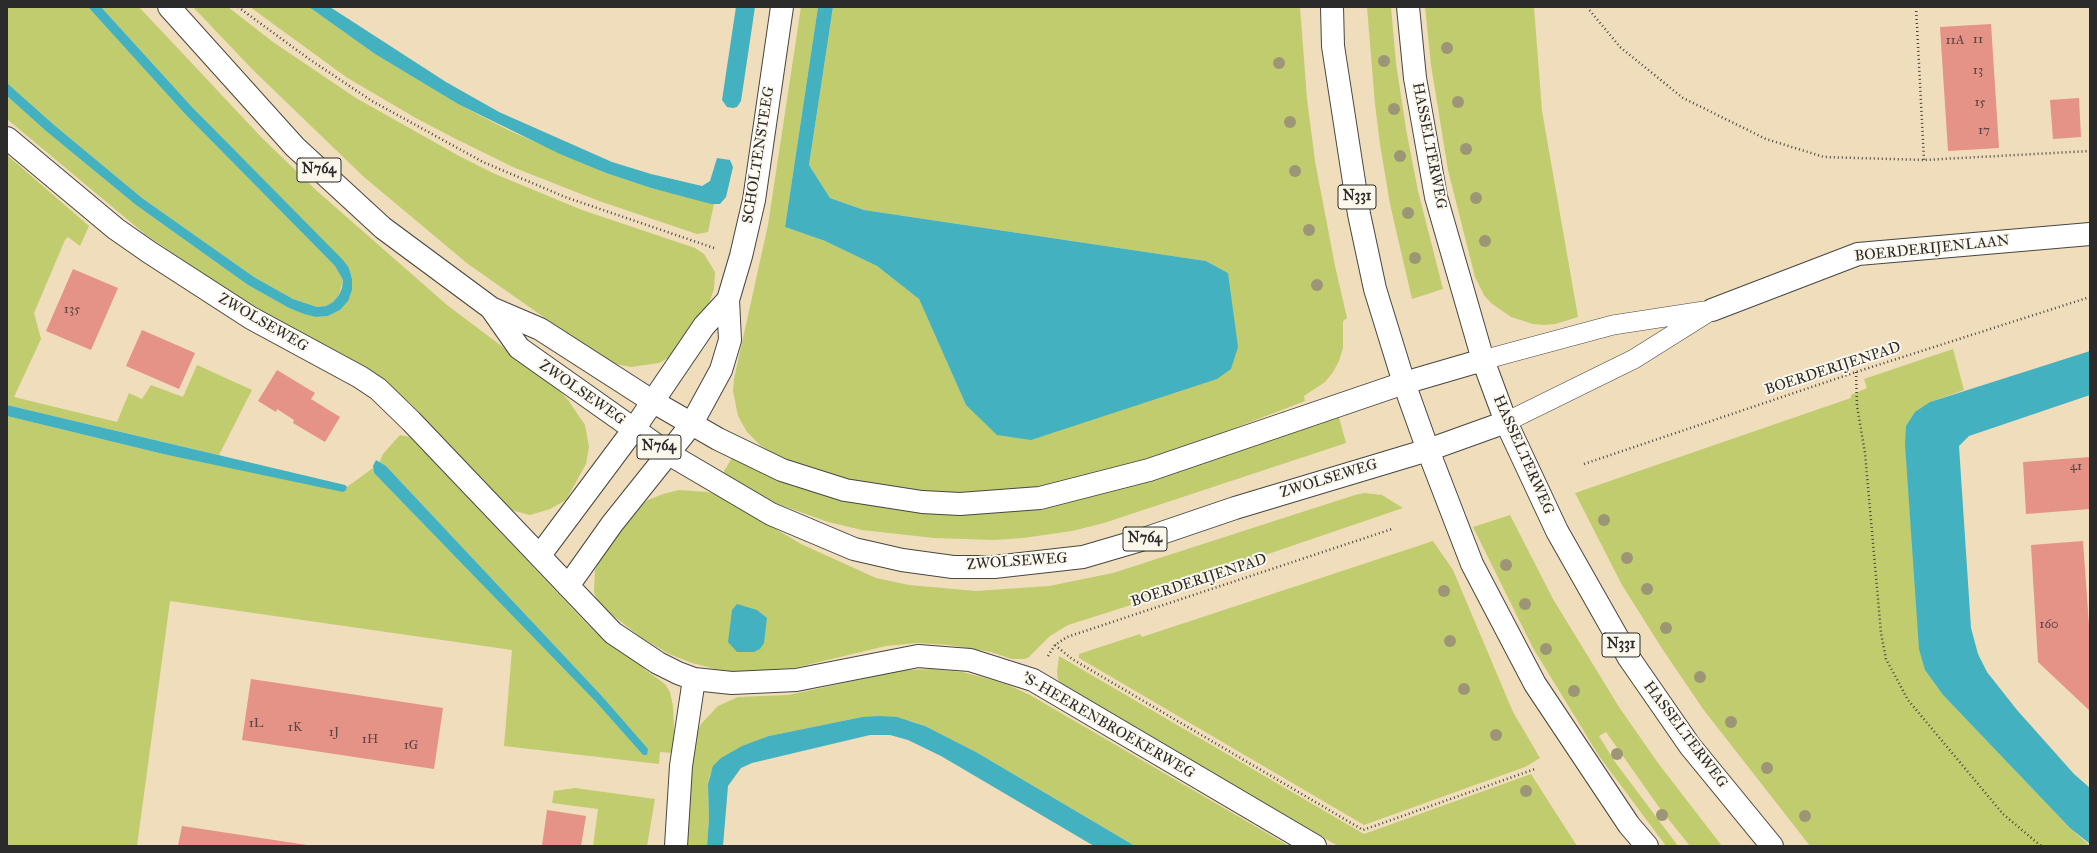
<!DOCTYPE html>
<style>
body{margin:0}
#map{position:relative;width:2097px;height:853px;overflow:hidden;background:#efddbc;font-family:"IM FELL Great Primer",serif}
canvas{display:block}
.frame{position:absolute;inset:0;border:8px solid #2b2b2b;pointer-events:none}
</style>
<div id="map">
<canvas width="2097" height="853"></canvas>
<div class="frame"></div>
</div>
<script>
const context = document.querySelector('canvas').getContext('2d');
context.lineJoin = 'round';
function fillPath(path, color) { context.fillStyle = color; context.fill(path, 'evenodd'); }
const poly = rows => new Path2D(rows.map(r => 'M' + r).join(''));
function trace(path, color, width, dash) { context.strokeStyle = color; context.lineWidth = width; context.lineCap = dash ? 'butt' : 'round'; context.setLineDash(dash || []); context.stroke(path); }
function label(font, color, halo, rows, align = 'center') {
  context.font = font + ' "IM FELL Great Primer",serif'; context.lineWidth = 4; context.setLineDash([]); context.textBaseline = 'middle'; context.strokeStyle = halo; context.fillStyle = color; for (const [text, x, y, turn = 0] of rows) {
    context.save(); context.translate(x, y); context.rotate((+turn || 0) * Math.PI / 180); context.textAlign = isNaN(turn) ? turn : align; if (halo) context.strokeText(text, 0, 0); context.fillText(text, 0, 0); context.restore();
  }
}
fillPath(poly([
 [7,7,88,7,186,115,335,266,343,280,339,295,333,302,326,306,317,307,293,299,254,277,142,198,53,124,7,83],
 [101,7,139,7,262,138,317,191,447,305,556,387,568,400,585,425,589,447,586,464,566,500,550,509,530,515,511,510,411,404,383,379,348,357,274,318,228,290,146,235,7,119,7,96,46,131,136,205,248,285,289,308,305,314,316,317,328,316,340,310,352,290,352,279,349,268,193,108],
 [193,7,228,7,273,42,356,98,459,156,495,174,582,210,695,248,704,254,715,272,714,289,707,309,670,357,659,363,631,367,616,364,602,358,468,264,364,177,253,70],
 [250,7,309,7,375,54,458,104,508,130,606,173,651,188,714,204,708,232,697,234,599,201,515,168,454,138,414,117,346,77],
 [801,7,818,7,785,227,825,241,877,266,919,299,966,405,1228,273,1206,261,864,210,830,198,809,165,833,7,1300,7,1307,99,1315,161,1335,266,1347,318,1343,321,1343,348,1339,361,1333,372,1325,382,1304,396,1305,401,1180,449,1069,483,994,494,919,493,846,480,776,456,760,445,747,432,738,416,733,391,734,379,768,225],
 [1367,7,1391,7,1396,63,1406,129,1418,191,1443,289,1412,299,1390,204,1380,144,1375,104],
 [1425,7,1534,7,1542,111,1578,317,1555,324,1544,325,1533,324,1511,317,1491,303,1484,295,1475,277,1448,170,1431,65],
 [7,155,89,226,80,246,68,237,65,240,34,313,41,339,14,397,117,422,129,393,142,399,151,385,183,397,197,365,252,390,219,455,7,405],
 [1953,349,1964,390,1930,402,1925,670,1943,695,2070,828,2090,846,1810,846,1703,709,1663,650,1622,585,1575,493,1851,398,1851,395,1867,388,1864,379],
 [1338,414,1346,443,1104,523,1072,531,1023,538,994,540,934,538,862,530,828,522,778,504,750,490,723,473,733,456,946,512],
 [7,416,163,454,346,490,347,487,373,468,374,473,596,702,643,755,600,694,386,466,379,463,383,454,400,435,410,437,587,624,603,639,645,667,644,669,665,684,670,692,673,706,674,731,672,753,660,752,659,764,504,746,512,650,170,601,137,846,7,846],
 [679,490,707,492,720,496,801,544,876,578,909,585,976,591,1049,586,1113,573,1355,495,1364,493,1382,495,1403,508,1130,601,1131,605,1068,625,1050,636,1029,657,1025,659,1012,659,991,652,949,645,917,643,886,646,794,668,736,672,715,669,692,663,669,654,642,638,607,611,597,601,594,592,595,570,600,560,634,510,648,500,663,494],
 [1510,515,1553,599,1619,707,1658,763,1722,846,1690,846,1661,810,1606,732,1599,736,1615,762,1678,846,1666,846,1599,756,1533,648,1473,527],
 [1433,541,1453,570,1513,712,1540,758,1525,767,1364,825,1079,658,1079,654,1140,634,1142,637],
 [1059,656,1364,834,1531,774,1577,846,1338,846,1064,686,1058,680,1057,673],
 [933,669,962,672,985,678,1008,685,1030,695,1289,846,1135,846,976,752,925,726,911,721,862,717,769,736,710,774,708,784,709,819,707,846,686,846,695,737,701,724,718,706,738,697,788,695,904,670],
 [575,788,655,799,647,846,593,846,598,809,552,803,554,791]
]), '#c0cc6e');
fillPath(poly([
 [88,7,101,7,193,108,343,260,349,268,352,279,352,290,348,301,340,310,328,316,316,317,304,314,289,308,248,285,136,205,46,131,7,96,7,83,53,124,142,198,254,277,293,299,317,307,326,306,333,302,339,295,342,288,343,280,335,266,186,115],
 [309,7,330,7,446,82,499,112,612,162,651,174,702,186,710,181,717,158,730,160,733,167,726,197,720,204,711,204,651,188,606,173,560,154,458,104,375,54],
 [736,7,755,7,741,101,737,107,733,108,727,107,722,100],
 [818,7,833,7,809,165,830,198,864,210,1206,261,1228,273,1238,347,1231,369,1217,379,1031,440,997,435,966,405,919,299,877,266,825,241,785,227],
 [2090,351,2090,395,1969,436,1959,446,1971,628,1978,654,1987,672,2017,710,2074,774,2090,788,2090,844,2070,828,1943,695,1925,670,1919,649,1905,444,1906,426,1915,412,1930,402],
 [7,405,345,485,347,487,346,490,343,492,163,454,7,416],
 [376,460,386,466,600,694,648,749,647,755,643,755,596,702,374,473,373,466],
 [737,604,757,610,767,618,764,643,760,649,754,652,737,652,728,642,732,610],
 [880,716,897,717,925,726,976,752,1135,846,1094,846,941,756,908,740,890,735,870,735,752,763,741,768,728,786,723,846,707,846,709,819,708,784,713,766,721,758,742,746,769,736,862,717]
]), '#44b1c1');
fillPath(poly([
 [1991,24,1999,148,1948,151,1940,27],
 [2079,98,2081,137,2053,139,2050,100],
 [73,269,118,288,91,350,46,331],
 [142,330,195,353,179,389,126,366],
 [277,370,315,393,311,399,340,417,325,442,293,423,294,420,277,409,276,412,258,401],
 [2090,457,2090,509,2026,514,2023,462],
 [2083,541,2090,639,2090,711,2038,662,2031,545],
 [251,679,443,708,434,769,242,740],
 [547,810,586,816,581,846,542,846],
 [182,826,307,845,307,846,178,846]
]), '#e59287');
const lane = poly([
 [1483,360,1613,325,1704,311],
 [1506,422,1634,359,1712,310]
]);
const street = poly([
 [7,138,116,229,149,252,251,318,360,377,378,389,411,421,613,633,658,663,678,673,694,679,732,683,796,680,918,656,970,660,1033,680,1315,846],
 [1712,310,1858,254,2090,234],
 [540,555,634,429,704,326,728,300],
 [568,586,612,524,691,425,721,370,730,340,728,300,741,256,754,200,782,7],
 [676,846,681,766,694,679]
]);
const primary = poly([
 [169,7,295,147,383,228,491,308,540,329,652,401,718,439,782,470,845,490,922,502,960,504,1040,498,1149,470,1404,383,1483,360],
 [1332,7,1333,46,1359,214,1375,289,1404,383,1428,450,1472,564,1535,684,1629,825,1647,846],
 [1408,7,1415,78,1436,197,1483,360,1506,422,1557,531,1629,658,1690,746,1772,846],
 [491,308,519,348,669,454,771,514,854,549,902,560,953,567,994,567,1083,557,1141,540,1235,508,1428,450,1506,422]
]);
trace(lane, '#484641', 20);
trace(street, '#484641', 24);
trace(primary, '#484641', 24);
trace(poly([
 [238,7,309,59,372,101,483,162,565,197,714,248],
 [1587,7,1620,47,1683,98,1766,139,1824,157,1924,160,2090,151],
 [1916,7,1924,160],
 [1856,372,1857,406,1865,453,1881,633,1886,659,1908,700,2003,814,2041,846],
 [1584,464,1856,372,2090,297],
 [1055,645,1072,659,1363,830,1535,769],
 [1048,656,1055,645,1067,637,1392,529]
]), '#484641', 2.5, [1, 3]);
trace(lane, '#fff', 19);
trace(street, '#fff', 22);
trace(primary, '#fff', 22);
context.fillStyle = '#9c9677';
for (const [x, y] of [
 [1447,48],
 [1384,61],
 [1279,63],
 [1458,102],
 [1394,109],
 [1290,122],
 [1466,149],
 [1400,156],
 [1295,171],
 [1476,198],
 [1408,213],
 [1309,230],
 [1485,241],
 [1415,258],
 [1317,285],
 [1604,520],
 [1627,558],
 [1506,565],
 [1647,589],
 [1444,591],
 [1525,604],
 [1666,628],
 [1450,641],
 [1546,649],
 [1700,677],
 [1464,689],
 [1574,691],
 [1731,722],
 [1496,735],
 [1617,754],
 [1767,768],
 [1526,791],
 [1662,815],
 [1805,816]
]) { context.beginPath(); context.arc(x, y, 6, 0, 2 * Math.PI); context.fill(); }
label('13px', '#5a4542', null, [
 ["11",1978,40],
 ["11A",1955,41],
 ["13",1978,71],
 ["15",1980,103],
 ["17",1984,131],
 ["135",72,310],
 ["41",2076,467],
 ["160",2049,625],
 ["1L",256,724],
 ["1K",295,728],
 ["1J",334,733],
 ["1H",370,740],
 ["1G",411,746]
]);
for (const [x, y, w] of [
 [319,170,44],
 [1357,197,38],
 [659,447,44],
 [1145,539,44],
 [1621,645,38]
]) { const box = new Path2D(); box.roundRect(x - w / 2, y - 12, w, 24, 3); context.fillStyle = '#fbf7ec'; context.fill(box); trace(box, '#2b2b2b', 1); }
label('bold 14px', '#2b2b2b', null, [
 ["N764",319,170],
 ["N331",1357,197],
 ["N764",659,447],
 ["N764",1145,539],
 ["N331",1621,645]
]);
label('15px', '#2b2b2b', '#fbf7ec', [
 ["HASSELTERWEG",1429,146,79],
 ["SCHOLTENSTEEG",759,155,-81],
 ["BOERDERIJENLAAN",1932,249,-6],
 ["ZWOLSEWEG",263,323,30],
 ["BOERDERIJENPAD",1833,369,-18],
 ["ZWOLSEWEG",582,393,35],
 ["HASSELTERWEG",1523,455,66],
 ["ZWOLSEWEG",1329,479,-17],
 ["ZWOLSEWEG",1017,562,-4],
 ["BOERDERIJENPAD",1199,581,-18],
 ["'S-HEERENBROEKERWEG",1108,726,30],
 ["HASSELTERWEG",1685,735,53]
]);
</script>
